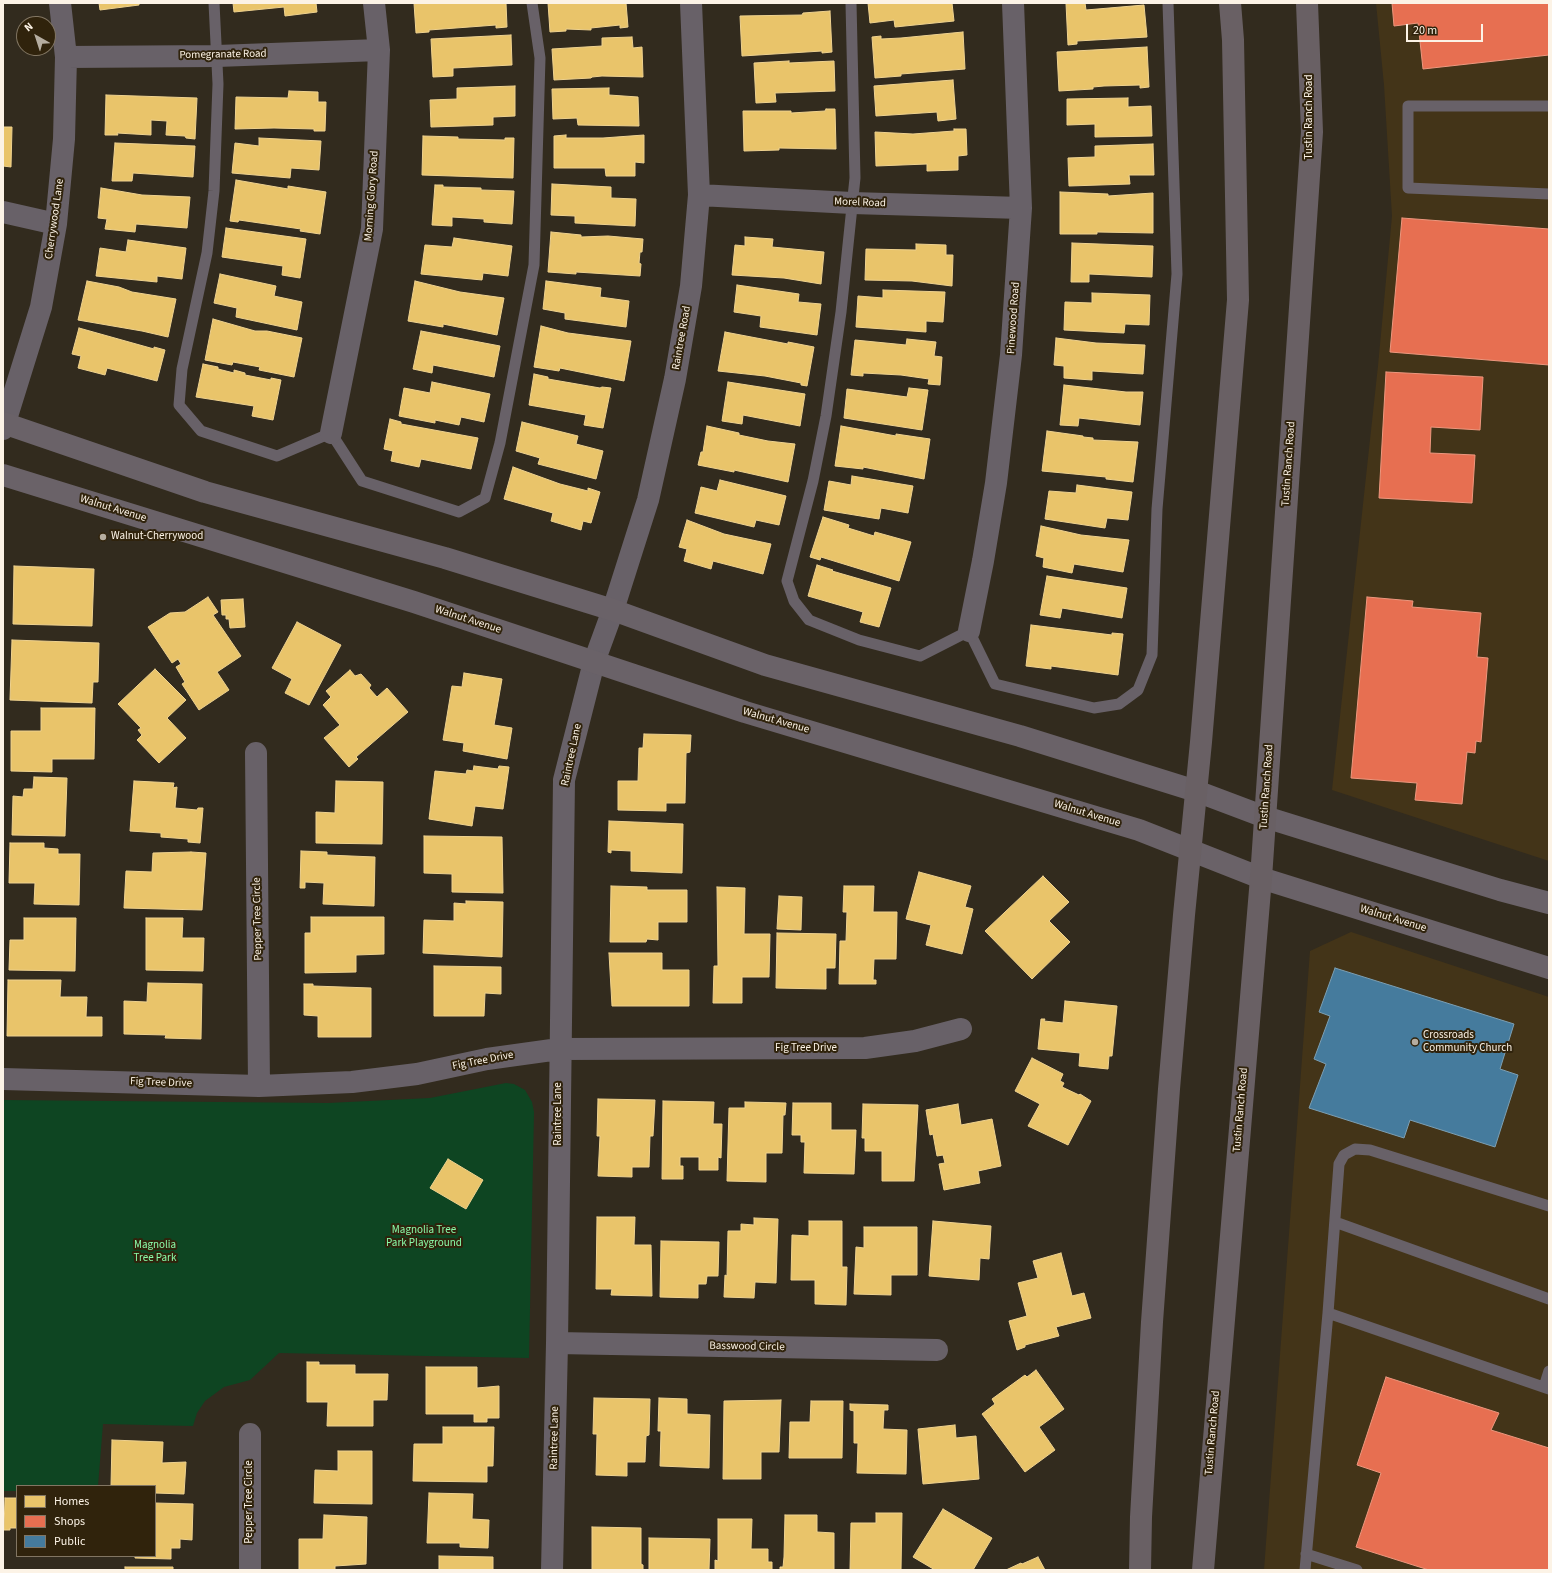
<!DOCTYPE html>
<style>
body{margin:0}
#map{position:relative;width:1552px;height:1573px;overflow:hidden;background:#322b1e;font-family:"Source Sans 3",sans-serif}
canvas{display:block}
.frame{position:absolute;inset:0;border:4px solid #fcf3e6;pointer-events:none}
.legend{position:absolute;left:16px;top:1485px;width:140px;height:72px;box-sizing:border-box;background:#30230c;border:1px solid #827663;margin:0;padding:5px 7px;list-style:none;font-size:12px;color:#fcf3e6}
.legend li{display:flex;align-items:center;gap:8px;height:20px}
.legend b{width:20px;border:1px solid #827663}
.north{position:absolute;left:16px;top:16px;width:40px;height:40px;box-sizing:border-box;background:#30230c;border:1px solid #827663;border-radius:50%;rotate:321deg;font-size:11px;font-weight:700;line-height:16px;text-align:center;color:#fcf3e6}
.north::after{content:'';display:block;margin:auto;width:14px;height:18px;background:#b5ada0;clip-path:polygon(50% 0,100% 100%,50% 72%,0 100%)}
.scale{position:absolute;left:1406px;top:24px;width:77px;height:18px;box-sizing:border-box;border:2px solid #fcf3e6;border-top:0;padding-left:5px;font-size:12px;line-height:14px;white-space:nowrap;color:#fcf3e6;-webkit-text-stroke:3px #30230c;paint-order:stroke}
</style>
<div id="map">
<canvas width="1552" height="1573"></canvas>
<div class="frame"></div>
<ul class="legend">
<li><b style="height:11px;background:#e9c46a"></b>Homes</li>
<li><b style="height:11px;background:#e76f51"></b>Shops</li>
<li><b style="height:11px;background:#457b9d"></b>Public</li>
</ul>
<div class="north">N</div>
<div class="scale">20 m</div>
</div>
<script>
const context = document.querySelector('canvas').getContext('2d');
context.lineJoin = 'round';
function fillPath(path, color) { context.fillStyle = color; context.fill(path, 'evenodd'); }
const poly = rows => new Path2D(rows.map(r => 'M' + r).join(''));
function trace(path, color, width, dash) { context.strokeStyle = color; context.lineWidth = width; context.lineCap = dash ? 'butt' : 'round'; context.setLineDash(dash || []); context.stroke(path); }
function label(font, color, halo, rows, align = 'center') {
  context.font = font + ' "Source Sans 3",sans-serif'; context.lineWidth = 4; context.setLineDash([]); context.textBaseline = 'middle'; context.strokeStyle = halo; context.fillStyle = color; for (const [text, x, y, turn = 0] of rows) {
    context.save(); context.translate(x, y); context.rotate((+turn || 0) * Math.PI / 180); context.textAlign = isNaN(turn) ? turn : align; if (halo) context.strokeText(text, 0, 0); context.fillText(text, 0, 0); context.restore();
  }
}
fillPath(poly([
 [1376,3,1549,3,1549,861,1332,790,1378,366,1392,216,1384,85],
 [1351,932,1549,997,1549,1570,1264,1570,1310,951]
]), '#433418');
fillPath(poly([
 [506,1083,514,1084,525,1090,532,1102,534,1112,529,1358,279,1353,250,1380,224,1387,205,1401,197,1413,193,1426,103,1424,98,1486,17,1486,17,1491,3,1491,3,1100,328,1103,430,1098]
]), '#0e4522');
const homes = poly([
 [99,3,139,3,139,5,100,10,99,3],
 [233,3,316,3,317,12,285,16,284,7,234,12,233,3],
 [414,3,506,3,507,27,496,28,496,25,429,30,429,32,416,33,414,3],
 [548,3,626,3,628,27,620,28,620,25,591,28,591,30,566,29,566,31,550,32,548,3],
 [868,3,952,3,954,21,895,27,894,20,870,23,868,3],
 [1066,3,1085,3,1086,10,1144,5,1147,37,1077,41,1077,44,1068,45,1066,3],
 [830,11,832,52,822,53,822,51,742,56,740,16,802,15,803,13,830,11],
 [963,32,965,69,901,74,901,76,875,78,872,37,881,36,881,39,901,38,963,32],
 [511,35,512,65,453,68,453,76,433,77,431,39,511,35],
 [632,37,633,48,642,47,643,77,602,76,592,77,591,78,554,80,552,49,602,46,602,38,632,37],
 [1147,47,1149,87,1140,88,1140,85,1104,86,1093,87,1093,89,1059,91,1057,52,1147,47],
 [789,61,789,63,834,61,835,91,775,93,776,102,756,103,754,63,789,61],
 [953,80,956,119,938,121,937,112,876,116,874,86,953,80],
 [515,86,515,116,493,117,493,125,431,127,430,100,457,99,457,88,515,86],
 [609,88,609,95,638,97,639,126,578,125,577,118,553,119,552,89,609,88],
 [289,91,318,92,318,102,326,102,325,131,314,131,314,129,274,128,235,129,236,97,288,98,289,91],
 [106,95,197,98,195,139,186,138,185,136,166,135,167,121,151,120,151,135,117,133,118,135,105,135,106,95],
 [1128,98,1128,107,1151,106,1152,136,1095,137,1095,124,1067,125,1067,99,1128,98],
 [826,109,835,109,836,149,779,148,779,150,744,151,743,111,791,111,791,113,825,111,826,109],
 [3,127,12,127,11,167,3,166,3,127],
 [954,129,966,129,967,155,958,156,958,170,927,171,927,164,876,166,875,132,913,134,954,131,954,129],
 [566,135,566,138,603,138,644,135,644,163,635,162,635,176,606,176,605,168,554,168,554,136,566,135],
 [423,136,458,137,458,139,505,140,505,138,514,138,513,178,422,175,423,136],
 [259,138,321,141,319,170,291,168,290,178,232,173,235,143,259,146,259,138],
 [115,143,195,146,193,177,133,173,132,181,112,181,115,143],
 [1153,144,1154,175,1129,175,1130,184,1069,186,1068,158,1095,157,1095,146,1153,144],
 [236,180,288,189,288,186,326,192,320,234,300,231,301,229,239,220,238,222,230,221,236,180],
 [552,184,611,187,611,198,636,199,635,226,575,223,575,216,551,215,552,184],
 [435,185,443,185,443,187,481,188,481,190,514,191,512,224,484,222,484,219,452,217,452,226,432,225,435,185],
 [101,188,142,195,190,197,187,228,136,224,135,232,105,229,107,219,98,218,101,188],
 [1060,192,1108,194,1108,196,1153,193,1153,233,1097,232,1097,234,1060,234,1060,192],
 [226,228,306,239,300,278,282,275,283,266,222,257,226,228],
 [551,232,581,235,581,237,608,236,643,239,642,252,640,252,639,263,641,264,640,276,576,272,576,274,548,272,551,232],
 [745,237,773,239,772,247,824,252,821,284,784,278,732,275,735,245,745,246,745,237],
 [454,238,512,246,508,276,483,273,482,280,421,274,425,245,452,247,454,238],
 [128,240,186,248,182,279,157,276,157,282,96,276,100,248,126,252,128,240],
 [1072,243,1153,246,1152,277,1089,274,1089,282,1071,282,1072,243],
 [916,244,946,245,946,255,953,255,952,286,912,281,865,280,866,249,916,250,916,244],
 [220,274,276,286,274,296,302,302,297,330,236,317,237,308,214,303,220,274],
 [87,281,119,287,132,292,176,299,168,337,142,331,78,320,87,281],
 [415,281,460,292,504,298,497,335,443,324,443,327,408,321,415,281],
 [546,281,601,288,600,297,629,301,626,327,565,319,565,313,543,309,546,281],
 [737,285,799,294,798,302,821,304,817,335,760,327,761,316,734,312,737,285],
 [883,290,945,292,943,322,926,321,926,332,856,327,858,296,883,298,883,290],
 [1092,293,1150,295,1149,325,1125,324,1124,333,1064,330,1065,302,1092,303,1092,293],
 [213,319,255,331,267,331,302,338,294,377,259,370,260,367,233,362,232,365,205,360,213,319],
 [541,326,568,333,631,341,624,381,560,368,559,371,534,367,541,326],
 [79,328,154,349,154,347,165,350,157,381,107,368,105,375,78,368,81,356,72,354,79,328],
 [421,331,500,346,494,377,433,365,432,373,413,369,421,331],
 [725,332,788,344,788,342,814,347,807,386,801,385,801,383,765,376,718,371,725,332],
 [1056,338,1096,343,1145,345,1143,374,1092,371,1092,380,1064,378,1064,366,1054,365,1056,338],
 [907,339,936,342,934,356,942,357,940,385,928,384,929,379,901,375,863,373,863,376,851,375,855,340,906,345,907,339],
 [203,364,218,367,218,369,234,373,234,370,245,373,245,375,271,380,271,378,281,380,273,420,252,416,254,406,196,397,203,364],
 [534,374,548,377,548,379,600,388,602,387,611,388,603,428,584,425,586,415,529,405,534,374],
 [432,382,490,394,484,422,461,417,459,425,435,420,435,423,399,416,404,388,430,393,432,382],
 [728,382,805,394,800,426,743,415,742,424,722,421,728,382],
 [1064,385,1126,392,1143,392,1140,425,1079,418,1078,426,1060,425,1064,385],
 [909,388,928,390,922,430,844,418,847,389,907,397,909,388],
 [390,419,401,422,401,424,478,438,471,469,421,459,419,467,391,461,393,451,384,449,390,419],
 [522,422,578,436,576,444,603,451,596,479,538,464,540,458,516,451,522,422],
 [707,426,739,433,739,435,768,441,795,444,788,482,734,470,734,472,698,465,701,452,703,452,707,426],
 [841,426,896,436,896,434,930,439,924,479,863,467,863,469,835,466,841,426],
 [1047,431,1083,436,1083,437,1093,438,1093,440,1138,442,1133,482,1106,479,1106,477,1042,471,1047,431],
 [513,467,560,484,588,491,588,488,600,492,591,523,583,521,581,530,551,521,553,513,504,499,513,467],
 [852,476,913,486,908,513,881,508,879,519,824,510,829,481,851,485,852,476],
 [720,480,786,496,779,525,756,520,754,527,695,513,701,487,717,491,720,480],
 [1077,485,1132,492,1128,520,1107,518,1105,528,1045,519,1049,491,1076,493,1077,485],
 [823,517,849,525,848,528,874,536,875,532,911,542,899,581,821,557,820,560,810,557,823,517],
 [687,520,724,534,771,544,763,574,713,561,711,569,684,561,687,549,679,547,687,520],
 [1041,526,1081,535,1129,540,1123,572,1074,564,1072,573,1043,567,1044,558,1036,556,1041,526],
 [817,565,833,570,832,571,891,588,879,627,860,622,863,612,808,596,817,565],
 [14,566,94,569,92,626,13,624,14,566],
 [1047,576,1127,588,1122,618,1062,608,1060,618,1040,615,1047,576],
 [208,597,218,612,213,615,241,656,217,672,229,690,199,710,182,684,185,682,176,667,181,664,178,659,172,663,148,627,170,613,185,612,208,597],
 [243,599,245,627,230,628,229,619,226,619,226,615,222,615,221,600,243,599],
 [297,622,341,645,309,705,285,693,292,679,272,668,297,622],
 [1031,625,1112,635,1112,633,1123,634,1118,675,1051,666,1051,669,1026,666,1031,625],
 [12,640,99,643,98,682,93,682,92,703,10,700,12,640],
 [155,669,186,700,167,718,186,738,159,763,137,740,142,735,138,730,141,728,118,704,155,669],
 [350,670,355,676,361,674,371,685,369,688,377,697,387,688,408,712,356,757,358,759,349,767,324,738,340,725,323,705,331,697,326,691,350,670],
 [464,673,502,679,494,725,512,728,507,759,463,751,464,743,443,740,452,686,462,687,464,673],
 [41,708,95,708,94,759,52,759,52,772,11,771,11,731,41,731,41,708],
 [644,734,691,735,690,752,686,753,685,803,666,803,666,811,618,810,618,781,638,781,639,748,643,748,644,734],
 [474,766,498,769,499,766,509,767,503,809,475,806,472,826,429,819,435,771,466,774,467,770,473,771,474,766],
 [34,777,67,778,65,836,12,835,13,796,23,797,24,789,33,789,34,777],
 [134,781,174,783,173,788,177,787,175,808,197,810,198,808,203,808,200,843,188,842,188,839,161,837,161,833,130,831,134,781],
 [336,781,383,782,382,844,316,843,316,812,335,813,336,781],
 [609,821,683,824,682,873,631,871,631,851,611,850,611,853,608,852,609,821],
 [424,836,502,837,503,893,452,892,452,874,424,873,424,836],
 [10,843,44,843,44,848,58,849,58,854,80,854,79,905,34,904,35,883,9,883,10,843],
 [301,851,327,852,327,855,375,857,374,906,323,904,324,883,305,882,305,888,300,888,301,851],
 [191,852,206,853,202,910,124,908,126,871,152,872,153,853,191,852],
 [919,872,971,886,965,907,973,909,962,954,926,945,931,925,906,919,919,872],
 [1043,876,1069,902,1049,921,1070,942,1032,979,985,931,1043,876],
 [611,886,647,887,647,890,687,890,687,922,658,922,658,940,647,939,646,942,610,942,611,886],
 [844,886,874,886,873,912,897,912,896,959,874,959,873,980,876,980,876,984,839,984,840,941,846,941,847,912,843,912,844,886],
 [717,887,745,888,744,934,770,934,769,977,742,977,742,1003,713,1003,714,966,718,966,717,887],
 [779,896,802,897,801,930,777,929,779,896],
 [466,901,503,902,502,957,423,953,424,920,454,921,454,903,466,904,466,901],
 [311,917,384,917,384,954,356,955,356,972,305,973,305,933,311,933,311,917],
 [24,918,76,918,75,971,9,970,10,940,24,940,24,918],
 [146,918,183,918,182,938,204,938,203,971,146,970,146,918],
 [777,933,836,934,835,968,826,968,826,989,776,988,777,933],
 [609,953,662,953,662,970,689,970,689,1006,612,1006,609,953],
 [434,966,501,967,501,994,485,993,484,1016,434,1016,434,966],
 [8,980,61,980,60,997,87,997,86,1017,102,1017,102,1036,7,1036,8,980],
 [148,983,202,984,201,1039,165,1038,166,1035,124,1034,124,1001,147,1002,148,983],
 [304,984,313,984,313,986,371,988,371,1037,318,1037,318,1016,304,1015,304,984],
 [1065,1001,1117,1006,1112,1056,1109,1056,1108,1069,1079,1066,1080,1053,1038,1049,1041,1019,1045,1019,1044,1021,1063,1023,1065,1001],
 [1032,1058,1063,1074,1060,1081,1064,1083,1062,1087,1079,1095,1080,1094,1091,1101,1068,1145,1028,1126,1040,1104,1015,1091,1032,1058],
 [598,1099,655,1100,653,1136,650,1136,649,1167,632,1167,632,1177,598,1176,600,1136,597,1136,598,1099],
 [663,1101,714,1102,713,1124,722,1124,721,1158,718,1157,718,1170,699,1170,699,1157,680,1157,680,1166,683,1166,683,1179,662,1179,663,1101],
 [745,1102,786,1103,785,1115,783,1115,782,1153,766,1153,766,1182,727,1181,729,1108,745,1108,745,1102],
 [793,1103,831,1103,831,1130,856,1130,854,1174,804,1173,805,1142,801,1142,801,1135,792,1135,793,1103],
 [863,1104,918,1105,914,1181,882,1181,882,1151,865,1151,865,1138,862,1138,863,1104],
 [958,1104,961,1125,992,1119,1001,1166,978,1171,980,1183,944,1190,939,1164,945,1163,943,1155,937,1156,933,1134,930,1135,926,1110,958,1104],
 [448,1159,483,1180,466,1209,430,1188,448,1159],
 [597,1217,635,1217,634,1245,651,1245,652,1296,611,1295,612,1289,596,1289,597,1217],
 [754,1218,778,1219,776,1283,755,1282,754,1298,724,1297,725,1275,727,1276,728,1231,741,1231,741,1224,754,1225,754,1218],
 [809,1221,842,1221,842,1267,847,1267,846,1305,815,1304,815,1280,791,1280,792,1235,809,1236,809,1221],
 [933,1221,991,1226,989,1259,980,1258,979,1280,929,1276,933,1221],
 [864,1227,917,1227,917,1275,891,1275,891,1295,854,1294,856,1247,864,1248,864,1227],
 [661,1241,719,1242,718,1276,707,1276,706,1284,698,1284,698,1298,660,1297,661,1241],
 [1061,1253,1072,1296,1084,1293,1091,1318,1056,1327,1059,1336,1025,1345,1025,1347,1017,1350,1009,1321,1027,1316,1018,1283,1038,1278,1033,1261,1061,1253],
 [307,1362,319,1362,319,1365,355,1365,355,1374,388,1374,387,1400,373,1400,373,1426,327,1426,328,1402,307,1402,307,1362],
 [426,1367,477,1367,477,1388,499,1386,499,1418,487,1418,487,1422,474,1422,474,1414,426,1414,426,1367],
 [1036,1370,1064,1409,1039,1427,1055,1450,1025,1472,982,1414,995,1404,992,1399,1025,1375,1027,1377,1036,1370],
 [594,1398,650,1399,649,1435,646,1436,645,1462,627,1462,627,1476,596,1475,597,1434,593,1434,594,1398],
 [659,1398,687,1399,687,1414,710,1415,709,1468,660,1466,661,1431,658,1431,659,1398],
 [781,1400,779,1452,761,1452,761,1479,723,1479,724,1401,781,1400],
 [811,1401,843,1401,842,1458,789,1458,790,1422,810,1422,811,1401],
 [850,1404,888,1405,888,1410,884,1410,883,1429,907,1430,906,1474,857,1473,858,1443,854,1443,854,1411,850,1410,850,1404],
 [955,1425,956,1438,976,1436,979,1479,923,1484,918,1429,955,1425],
 [443,1427,494,1427,493,1466,487,1466,487,1482,413,1481,414,1444,443,1444,443,1427],
 [112,1440,163,1442,162,1463,186,1462,184,1494,155,1493,155,1486,111,1486,112,1440],
 [338,1451,372,1451,372,1504,314,1503,315,1470,338,1471,338,1451],
 [429,1493,473,1494,472,1519,489,1520,488,1548,460,1547,460,1543,427,1543,429,1493],
 [5,1498,17,1498,17,1528,10,1528,10,1530,4,1530,5,1498],
 [155,1503,193,1504,192,1540,180,1539,180,1548,171,1548,171,1559,135,1558,135,1556,155,1556,155,1503],
 [943,1509,992,1538,973,1570,935,1570,913,1557,943,1509],
 [876,1513,902,1513,901,1570,850,1570,851,1523,876,1523,876,1513],
 [324,1515,367,1517,366,1564,335,1566,335,1570,299,1570,299,1539,323,1539,324,1515],
 [785,1515,817,1515,817,1532,834,1533,834,1570,780,1570,780,1567,783,1567,784,1557,785,1515],
 [718,1519,752,1519,751,1549,768,1549,768,1562,772,1562,772,1570,715,1570,715,1560,718,1561,718,1519],
 [592,1527,641,1528,641,1564,643,1565,643,1570,592,1570,592,1527],
 [649,1538,710,1539,709,1570,649,1570,649,1538],
 [439,1556,493,1557,493,1570,439,1570,439,1556],
 [1038,1557,1045,1570,1006,1570,1021,1563,1022,1564,1038,1557],
 [125,1567,173,1567,173,1570,125,1570,125,1567]
]);
fillPath(homes, '#e9c46a');
trace(homes, '#efd28f', 1);
const shops = poly([
 [1392,3,1549,3,1549,55,1423,69,1418,23,1394,26,1392,3],
 [1402,218,1549,229,1549,365,1390,352,1402,218],
 [1386,372,1483,377,1480,430,1431,427,1430,453,1475,455,1472,503,1379,498,1386,372],
 [1367,597,1413,601,1412,607,1481,613,1477,657,1488,658,1481,742,1476,741,1475,753,1467,752,1462,804,1415,800,1417,783,1351,778,1367,597],
 [1386,1377,1499,1413,1491,1430,1549,1448,1549,1570,1429,1570,1356,1547,1381,1473,1357,1465,1386,1377]
]);
fillPath(shops, '#e76f51');
trace(shops, '#ed977e', 1);
const public = poly([
 [1335,968,1514,1024,1500,1069,1518,1075,1495,1147,1410,1120,1404,1138,1309,1108,1326,1064,1314,1059,1330,1016,1319,1012,1335,968]
]);
fillPath(public, '#457b9d');
trace(public, '#7c9fb3', 1);
trace(poly([
 [214,3,218,84,214,191,207,253,182,369,179,405,201,431,277,456,331,433,362,481,459,512,485,498,500,443,534,265,540,58,532,3],
 [851,3,855,178,841,312,826,416,813,481,787,581,794,601,809,620,859,640,920,656,969,631,995,684,1094,708,1119,704,1138,690,1152,655,1157,509,1177,274,1168,3],
 [1549,106,1408,106,1408,188,1549,194],
 [1335,1222,1549,1299],
 [1328,1313,1339,1164,1344,1155,1355,1149,1370,1150,1549,1206],
 [1544,1387,1549,1371],
 [1306,1554,1357,1570],
 [1305,1570,1328,1313,1549,1389]
]), '#686168', 11);
trace(poly([
 [66,57,217,56,379,50],
 [699,195,852,203,1021,208],
 [3,212,56,224],
 [3,429,41,307,56,224,64,139,66,57,60,3],
 [331,433,372,229,379,50,374,3],
 [969,631,983,561,996,483,1011,355,1021,208,1013,3],
 [256,753,259,1086],
 [3,1079,259,1086,352,1082,417,1074,487,1059,559,1049,865,1048,915,1041,961,1029],
 [557,1343,937,1350],
 [250,1434,250,1570],
 [552,1570,557,1343,564,780,594,662,613,610,648,500,675,379,691,286,699,195,691,3]
]), '#686168', 22);
trace(poly([
 [3,423,205,492,445,558,613,610,765,665,1020,736,1196,791,1265,817,1500,890,1549,903],
 [3,475,414,602,745,712,1139,830,1261,878,1549,968]
]), '#6a6268', 22);
trace(poly([
 [1140,1570,1141,1517,1152,1322,1169,1089,1184,915,1201,742,1238,300,1233,40,1230,3],
 [1203,1570,1261,878,1312,132,1307,3]
]), '#696064', 22);
for (const [x, y, r, color] of [
 [103,537,4,"#b5ada0"],
 [1415,1042,4,"#b5ada0"]
]) { const dot = new Path2D(); dot.arc(x, y, r, 0, 2 * Math.PI); context.fillStyle = color; context.fill(dot); trace(dot, '#30230c', 1.5); }
label('11px', '#fcf3e6', '#30230c', [
 ["Pomegranate Road",223,55,-1],
 ["Tustin Ranch Road",1310,117,-90],
 ["Morning Glory Road",372,196,-86],
 ["Morel Road",860,203,2],
 ["Cherrywood Lane",55,219,-82],
 ["Pinewood Road",1014,318,-86],
 ["Raintree Road",682,338,-80],
 ["Tustin Ranch Road",1289,464,-86],
 ["Walnut Avenue",113,509,17],
 ["Walnut Avenue",468,620,18],
 ["Walnut Avenue",776,721,16],
 ["Raintree Lane",572,755,-78],
 ["Tustin Ranch Road",1267,787,-86],
 ["Walnut Avenue",1087,814,17],
 ["Pepper Tree Circle",258,919,-91],
 ["Walnut Avenue",1393,919,17],
 ["Fig Tree Drive",806,1049],
 ["Fig Tree Drive",483,1061,-11],
 ["Fig Tree Drive",161,1083,2],
 ["Tustin Ranch Road",1241,1110,-85],
 ["Raintree Lane",559,1114,-90],
 ["Basswood Circle",747,1347,1],
 ["Tustin Ranch Road",1213,1433,-85],
 ["Raintree Lane",555,1438,-89],
 ["Pepper Tree Circle",250,1502,-90]
]);
label('11px', '#fcf3e6', '#30230c', [
 ["Walnut-Cherrywood",111,537],
 ["Crossroads",1423,1036],
 ["Community Church",1423,1049]
], 'left');
label('11px', '#89fba9', '#30230c', [
 ["Magnolia Tree",424,1231],
 ["Park Playground",424,1244],
 ["Magnolia",155,1246],
 ["Tree Park",155,1259]
]);
</script>
